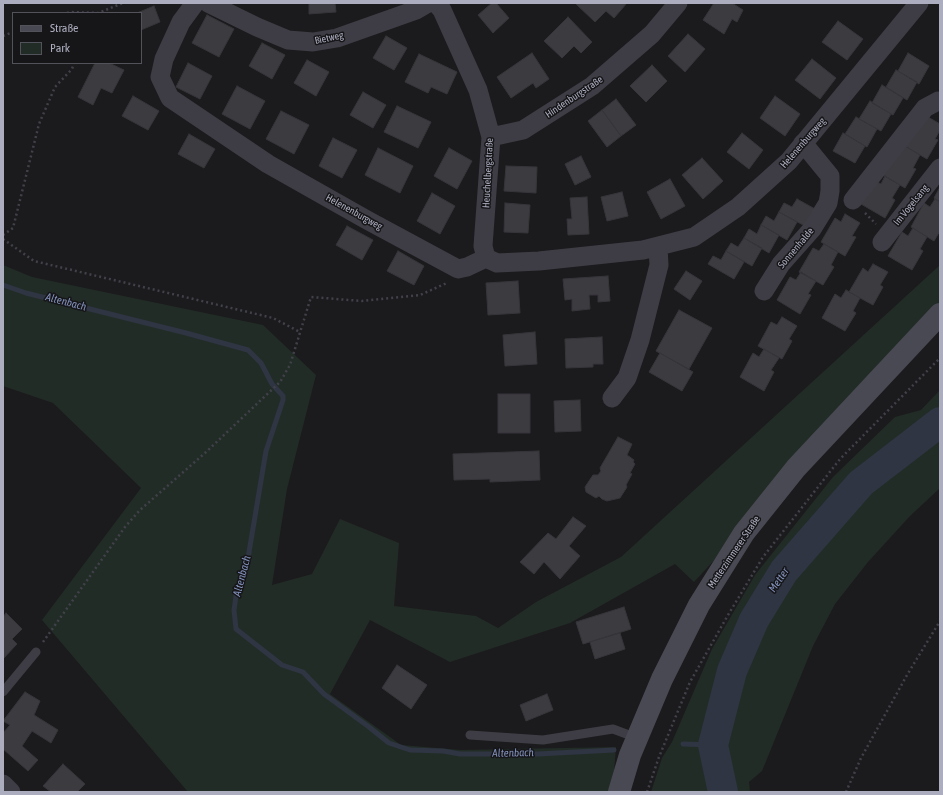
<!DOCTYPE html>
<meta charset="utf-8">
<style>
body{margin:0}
#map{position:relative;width:943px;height:795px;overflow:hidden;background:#1b1b1d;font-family:"Asap Condensed",sans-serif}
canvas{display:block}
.frame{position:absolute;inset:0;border:4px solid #acadbe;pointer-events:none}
.legend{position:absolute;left:12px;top:12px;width:130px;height:52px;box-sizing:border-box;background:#161619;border:1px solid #52525b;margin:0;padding:5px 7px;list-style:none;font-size:12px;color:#acadbe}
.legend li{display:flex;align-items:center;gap:8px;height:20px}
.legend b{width:20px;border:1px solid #52525b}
</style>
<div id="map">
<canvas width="943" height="795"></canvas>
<div class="frame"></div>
<ul class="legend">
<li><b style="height:5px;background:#494953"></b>Straße</li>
<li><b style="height:11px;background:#222c26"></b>Park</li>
</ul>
</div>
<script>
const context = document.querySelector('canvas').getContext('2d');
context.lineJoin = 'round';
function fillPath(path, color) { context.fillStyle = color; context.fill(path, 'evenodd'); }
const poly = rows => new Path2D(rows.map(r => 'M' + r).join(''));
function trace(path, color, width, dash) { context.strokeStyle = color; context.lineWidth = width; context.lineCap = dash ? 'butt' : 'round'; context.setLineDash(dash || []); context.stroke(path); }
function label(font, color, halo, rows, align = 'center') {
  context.font = font + ' "Asap Condensed",sans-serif'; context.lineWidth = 3; context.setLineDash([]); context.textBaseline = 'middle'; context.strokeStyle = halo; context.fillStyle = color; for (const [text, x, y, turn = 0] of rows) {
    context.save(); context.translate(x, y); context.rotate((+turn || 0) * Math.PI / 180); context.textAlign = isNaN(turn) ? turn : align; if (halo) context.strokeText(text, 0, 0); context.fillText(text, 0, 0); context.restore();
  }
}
fillPath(poly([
 [3,265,32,277,263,325,316,375,287,489,272,585,312,574,340,519,399,543,394,606,476,616,498,628,536,602,621,557,940,265,940,302,911,334,730,543,694,582,675,564,570,623,450,662,370,620,330,694,401,745,461,750,616,747,614,772,608,792,188,792,42,620,141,488,53,403,3,386],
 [940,390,940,488,910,516,868,562,835,604,813,646,762,771,749,782,750,792,651,792,662,758,672,742,712,649,755,575,833,477,895,417,921,410]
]), '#222c26');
trace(poly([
 [3,285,26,293,186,333,248,350,261,363,272,384,283,396,283,400,266,451,246,570,237,589,234,610,236,629,282,665,303,672,324,694,369,727,389,743,410,750,443,751,460,754,538,754,614,750],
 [683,744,713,745]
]), '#2f3543', 5);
trace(poly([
 [723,792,713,745,732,671,754,620,784,571,861,483,940,422]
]), '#2f3543', 30);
const building = poly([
 [309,3,335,3,336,12,309,14,309,3],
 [492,3,496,3,509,18,493,33,478,15,492,3],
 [577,3,627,3,614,18,606,11,595,22,576,4,577,3],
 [714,3,732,3,743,10,737,22,732,19,724,34,703,20,714,3],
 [154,6,160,22,141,30,141,13,137,13,154,6],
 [207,15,234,29,219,57,192,43,207,15],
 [568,17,592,42,581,53,574,46,562,58,544,41,568,17],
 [838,21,863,39,847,60,822,42,838,21],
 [688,34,705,49,685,72,668,56,688,34],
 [386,36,407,48,394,70,373,58,386,36],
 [262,43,285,55,272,79,249,66,262,43],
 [532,53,549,79,536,88,533,83,511,98,497,77,532,53],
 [908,53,929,66,919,84,898,71,908,53],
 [419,54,457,72,447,94,431,87,428,93,405,82,419,54],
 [812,59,836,78,820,99,795,80,812,59],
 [307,60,329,72,316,96,294,83,307,60],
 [95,63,109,63,124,70,112,93,101,88,93,105,78,97,95,63],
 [188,63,212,76,200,99,176,87,188,63],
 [652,65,667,81,646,102,630,86,652,65],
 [896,70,917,82,907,100,886,87,896,70],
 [882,85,903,98,893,115,872,103,882,85],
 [237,86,265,101,250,129,222,114,237,86],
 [363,92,386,105,373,128,350,115,363,92],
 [133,96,159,111,148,130,122,116,133,96],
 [775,96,800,114,785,136,760,118,775,96],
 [616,99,636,125,621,136,602,110,616,99],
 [870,101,891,114,881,131,859,119,870,101],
 [397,106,431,122,418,148,384,132,397,106],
 [602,110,621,136,607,147,588,121,602,110],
 [281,111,309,125,294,154,266,139,281,111],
 [856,117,877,129,867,147,845,134,856,117],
 [928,117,940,124,940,130,935,139,938,140,927,159,903,145,928,117],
 [742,133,763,150,749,169,727,152,742,133],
 [843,133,865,146,855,163,833,151,843,133],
 [189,134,215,149,204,168,178,154,189,134],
 [333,138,357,150,342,178,319,166,333,138],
 [905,146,920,155,913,168,916,169,905,188,881,174,905,146],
 [378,148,413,166,400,193,365,175,378,148],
 [449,148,472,161,457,189,434,176,449,148],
 [581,156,591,177,575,185,565,164,581,156],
 [702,158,723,181,703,199,682,175,702,158],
 [506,166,537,167,536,193,504,191,506,166],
 [885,176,900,185,892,198,895,200,885,218,861,204,875,181,881,184,885,176],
 [670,179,685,206,661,219,647,192,670,179],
 [940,187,940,202,934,198,940,187],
 [622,192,628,216,607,221,601,197,622,192],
 [432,193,455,206,440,234,417,221,432,193],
 [587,197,589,234,568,235,567,219,572,219,570,198,587,197],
 [797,199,815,209,805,226,779,212,784,203,792,207,797,199],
 [935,199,940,202,940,231,934,241,911,227,924,203,930,207,935,199],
 [505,203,530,205,528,233,504,232,505,203],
 [779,212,797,222,787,240,761,225,766,216,774,221,779,212],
 [845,214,860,223,852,236,856,237,845,256,821,242,835,218,841,222,845,214],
 [761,225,779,235,769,253,744,238,749,229,757,234,761,225],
 [347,226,373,240,362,260,336,245,347,226],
 [913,228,927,237,920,249,923,251,912,270,888,256,902,232,908,236,913,228],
 [744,238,762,248,752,266,726,251,731,243,738,247,744,238],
 [824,244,838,252,831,265,834,267,823,285,799,272,813,248,819,251,824,244],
 [398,251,424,266,414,285,387,271,398,251],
 [726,251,744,262,734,279,708,264,713,256,721,260,726,251],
 [873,264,888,272,880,285,883,287,873,305,849,292,863,268,868,272,873,264],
 [686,271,702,281,690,300,674,289,686,271],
 [801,272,816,281,808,294,811,295,800,314,777,300,790,277,796,280,801,272],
 [608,276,610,301,598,302,598,295,589,295,590,309,572,311,572,299,565,300,563,279,608,276],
 [518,281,520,313,488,315,486,283,518,281],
 [846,290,860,298,853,311,856,313,845,331,822,318,835,294,841,298,846,290],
 [679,310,712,328,689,369,656,351,679,310],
 [782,317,797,326,789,339,792,341,782,359,758,346,771,322,777,325,782,317],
 [535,332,537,364,505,366,503,335,535,332],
 [602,337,603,364,593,364,593,367,566,368,565,339,602,337],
 [764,349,779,358,771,370,774,372,764,391,740,377,753,353,759,357,764,349],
 [660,353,693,372,682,391,649,372,660,353],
 [498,394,530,394,530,433,498,433,498,394],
 [580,400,581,431,555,432,554,401,580,400],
 [618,437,632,444,627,455,634,460,633,462,635,464,630,473,632,474,626,485,627,487,620,498,607,501,602,499,599,496,596,498,586,492,585,487,593,475,598,475,601,471,600,468,618,437],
 [539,451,540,480,490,482,490,479,454,480,453,454,539,451],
 [573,517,586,526,569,546,580,556,560,579,544,562,534,574,520,562,548,533,556,539,573,517],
 [624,607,631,629,583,644,576,622,624,607],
 [6,613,22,629,12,639,17,644,3,659,3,617,6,613],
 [620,633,625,649,595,659,590,642,620,633],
 [397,665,427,685,411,709,382,688,397,665],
 [25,692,40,701,34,715,58,730,51,743,32,731,22,746,38,760,28,771,3,749,3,733,10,725,3,721,25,692],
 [547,694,553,710,526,721,520,705,547,694],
 [63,764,85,784,77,792,51,792,43,786,63,764]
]);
fillPath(building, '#3c3b40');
trace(building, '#36353a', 1);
trace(poly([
 [67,13,70,12,98,13,123,3],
 [3,36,13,32],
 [865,213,876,224],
 [3,235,13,228,39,124,55,87,72,69,74,63],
 [3,239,34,261,273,318,300,332],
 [43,642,125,527,140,510,205,453,280,382,290,365,311,297,362,301,420,295,447,283],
 [647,792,659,757,690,682,728,615,763,557,840,459,940,358],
 [846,792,861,758,907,675,940,621]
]), '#41414a', 2.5, [2, 3]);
trace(poly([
 [3,692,36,652],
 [470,735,543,740,613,729,637,738]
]), '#3e3d45', 9);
trace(poly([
 [195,3,181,22,164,59,160,77,170,98,268,164,367,220,458,269,467,267,486,258],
 [208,3,257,27,288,40,313,42,337,38,416,10,428,3],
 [436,3,442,10,478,90,491,137,483,246,486,258],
 [491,137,523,130,592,86,652,34,678,3],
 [853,200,925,108,938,101],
 [882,242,940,168],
 [486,258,497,263,539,261,643,250,694,237,738,207,789,161,919,3],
 [764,291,781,264,812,229,828,203,830,191,830,176,803,143],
 [612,398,627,378,640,340,659,265,658,247],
 [3,784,11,792]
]), '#3e3d45', 19);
trace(poly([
 [619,792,630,755,662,679,699,605,744,533,796,468,940,314]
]), '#494953', 22);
label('10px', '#acadbe', '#161619', [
 ["Bietweg",329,38,-12],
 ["Hindenburgstraße",574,97,-34],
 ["Helenenburgweg",803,143,-49],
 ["Heuchelbergstraße",488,173,-87],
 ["Im Vogelsang",911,205,-51],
 ["Helenenburgweg",354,212,29],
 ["Sonnenhalde",796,248,-50],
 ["Metterzimmerer Straße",734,552,-56]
]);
label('italic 11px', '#8291bb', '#161619', [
 ["Altenbach",66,302,15],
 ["Altenbach",242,576,-75],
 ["Metter",779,580,-56],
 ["Altenbach",513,753,-1]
]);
</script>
